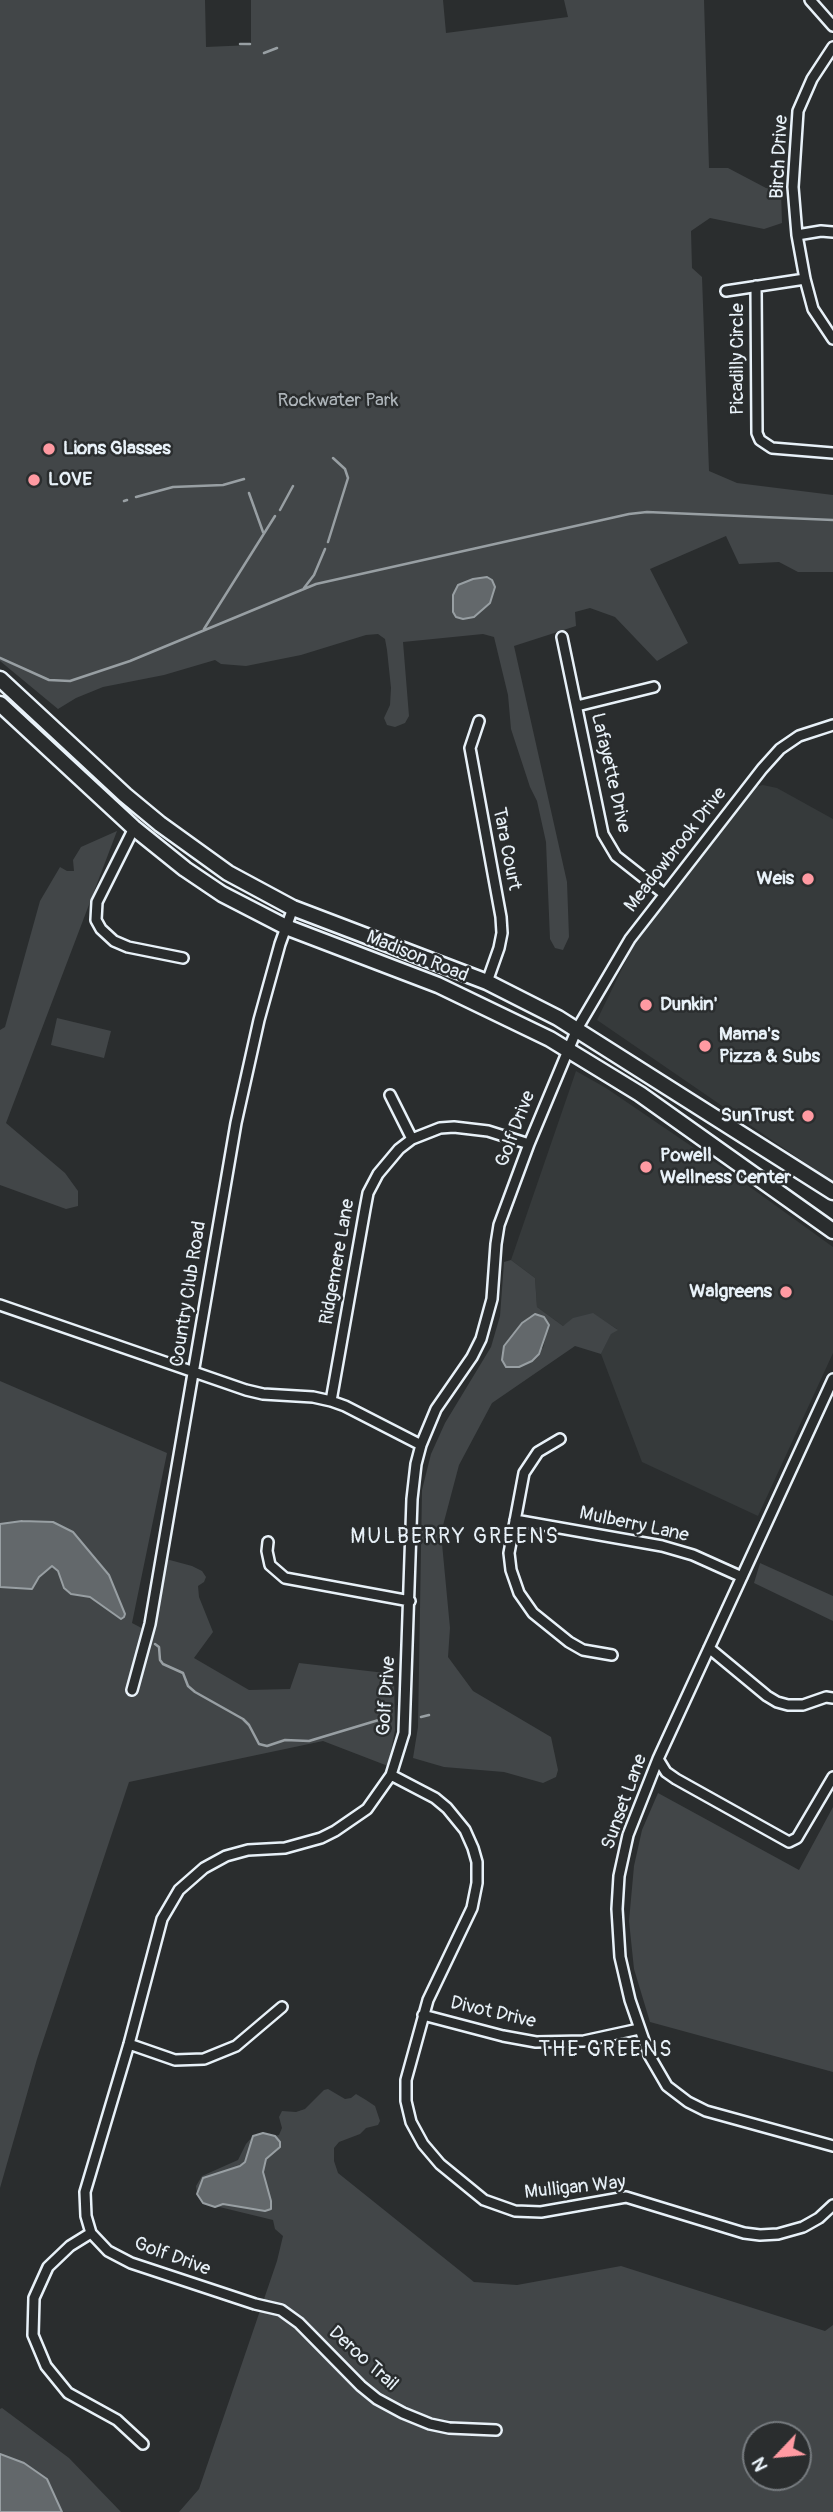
<!DOCTYPE html>
<style>
body{margin:0}
#map{position:relative;width:833px;height:2512px;overflow:hidden;background:#2a2d2e;font-family:Pangolin,sans-serif}
canvas{display:block}
.north{position:absolute;left:742px;top:2421px;width:70px;height:70px;box-sizing:border-box;background:#2a2d2e;border:2px solid #767b7f;border-radius:50%;rotate:244deg;font-size:19px;font-weight:700;line-height:28px;text-align:center;color:#e8f1f8}
.north::after{content:'';display:block;margin:auto;width:24px;height:32px;background:#ff9aa2;clip-path:polygon(50% 0,100% 100%,50% 72%,0 100%)}
</style>
<div id="map">
<canvas width="833" height="2512"></canvas>
<div class="north">N</div>
</div>
<script>
const context = document.querySelector('canvas').getContext('2d');
context.lineJoin = 'round';
function fillPath(path, color) { context.fillStyle = color; context.fill(path, 'evenodd'); }
const poly = rows => new Path2D(rows.map(r => 'M' + r).join(''));
function trace(path, color, width, dash) { context.strokeStyle = color; context.lineWidth = width; context.lineCap = dash ? 'butt' : 'round'; context.setLineDash(dash || []); context.stroke(path); }
function label(font, color, halo, rows, align = 'center') {
  context.font = font + ' Pangolin,sans-serif'; context.lineWidth = 5; context.setLineDash([]); context.textBaseline = 'middle'; context.strokeStyle = halo; context.fillStyle = color; for (const [text, x, y, turn = 0] of rows) {
    context.save(); context.translate(x, y); context.rotate((+turn || 0) * Math.PI / 180); context.textAlign = isNaN(turn) ? turn : align; if (halo) context.strokeText(text, 0, 0); context.fillText(text, 0, 0); context.restore();
  }
}
fillPath(poly([
 [763,785,777,788,833,819,833,1182,597,1020,636,940,754,787],
 [576,1071,606,1088,725,1169,833,1247,833,1353,758,1516,642,1462,601,1354,611,1333,617,1329,593,1314,563,1326,537,1307,535,1278,511,1260]
]), '#363a3b');
fillPath(poly([
 [0,0,205,0,206,47,251,45,251,0,443,0,446,33,568,17,564,0,704,0,709,168,728,168,766,188,781,191,782,223,764,229,710,218,691,231,692,268,702,277,709,471,737,483,833,495,833,572,798,572,779,562,739,564,726,536,650,569,688,643,657,661,615,617,590,608,575,612,576,626,514,646,567,882,569,937,563,950,555,948,550,939,546,842,537,801,530,787,511,729,508,695,494,637,483,634,403,642,409,716,405,723,395,727,387,725,384,718,390,705,391,688,387,650,385,639,378,634,366,635,301,655,246,666,221,664,215,660,164,675,103,687,76,698,58,709,0,661],
 [117,831,6,1123,65,1173,78,1191,78,1206,66,1209,0,1185,0,1030,5,1027,40,901,60,867,67,871,74,871,73,860,81,847],
 [57,1018,111,1031,104,1058,51,1045],
 [511,1260,535,1278,537,1307,563,1326,573,1318,593,1313,618,1330,611,1334,601,1354,575,1346,492,1403,459,1465,441,1533,450,1628,448,1657,473,1691,551,1737,558,1770,556,1777,543,1783,504,1772,444,1767,413,1758,418,1727,422,1490,431,1454,445,1423,491,1347,500,1316,504,1262],
 [530,1316,546,1335,543,1348,502,1360,504,1346,522,1323],
 [0,1381,167,1453,132,1623,153,1634,166,1559,192,1566,202,1571,206,1577,204,1582,198,1586,199,1597,213,1632,194,1658,249,1690,290,1689,299,1663,394,1674,395,1730,388,1766,323,1741,129,1782,37,2059,0,2188],
 [760,1563,833,1596,833,1621,754,1583],
 [658,1793,799,1870,833,1807,833,2072,650,2022,634,1969,629,1921,634,1866,642,1830],
 [328,2089,345,2099,351,2098,356,2094,366,2100,375,2106,380,2121,378,2125,366,2128,360,2134,339,2142,334,2148,334,2161,338,2173,474,2282,517,2285,621,2266,825,2331,833,2325,833,2512,179,2512,199,2489,277,2261,283,2236,275,2229,273,2220,203,2203,197,2194,196,2186,202,2176,238,2160,246,2144,253,2136,263,2133,275,2136,279,2135,282,2128,279,2117,282,2111,296,2112,305,2109,324,2090],
 [756,2435,798,2435,798,2477,756,2477],
 [2,2408,69,2458,121,2512,62,2512,47,2479,0,2454,0,2409]
]), '#424648');
const water = poly([
 [487,577,492,580,495,587,490,603,474,617,463,619,456,617,453,612,453,595,458,585,473,579,487,577],
 [535,1314,544,1317,549,1325,539,1354,532,1361,519,1367,506,1367,502,1360,504,1346,522,1323,535,1314],
 [22,1521,53,1522,73,1532,109,1575,125,1614,124,1617,121,1619,90,1597,71,1594,64,1588,58,1571,52,1566,39,1577,32,1589,0,1587,0,1524,22,1521],
 [263,2133,275,2136,280,2142,280,2147,266,2159,263,2172,271,2201,271,2209,265,2211,223,2204,215,2207,203,2203,197,2194,203,2178,240,2166,245,2162,253,2136,263,2133],
 [0,2454,24,2463,47,2479,62,2512,0,2512,0,2454]
]);
fillPath(water, '#63686b');
trace(water, '#989fa3', 2);
trace(poly([
 [240,44,250,44],
 [264,53,277,48],
 [249,493,263,532],
 [136,497,173,487,223,485,244,479],
 [124,501,127,500],
 [280,510,293,486],
 [328,542,348,478,345,469,333,458],
 [304,588,314,575,325,549],
 [204,629,275,516],
 [0,658,49,680,70,681,130,661,316,584,629,514,647,512,833,520],
 [155,1644,159,1647,160,1660,163,1664,183,1673,188,1686,195,1692,243,1719,249,1725,259,1744,267,1746,285,1740,309,1741,382,1719,389,1722],
 [421,1717,429,1715]
]), '#989fa3', 2.5);
const street = poly([
 [810,0,833,26],
 [833,47,812,79,798,111,793,187,797,235,805,279,813,309,833,339],
 [797,235,821,231,833,232],
 [756,286,757,433,760,440,772,448,833,453],
 [726,291,805,279],
 [562,637,603,834,616,856,663,893],
 [577,706,654,687],
 [479,721,470,748,501,917,502,933,499,948,487,982],
 [134,828,97,902,96,920,101,929,114,941,128,947,183,958],
 [390,1095,412,1139],
 [0,1305,246,1390,263,1394,313,1397,331,1401,345,1406,421,1445],
 [833,1379,658,1759,628,1835,619,1876,617,1909,620,1957,630,2000,649,2055,667,2086,688,2102,706,2111,833,2146],
 [331,1401,365,1209,368,1193,378,1174,399,1149,412,1139,440,1128,454,1127,488,1131,529,1144],
 [560,1439,538,1452,524,1473,509,1553,511,1570,519,1593,533,1613,569,1642,583,1650,612,1655],
 [515,1520,662,1546,693,1555,742,1577],
 [268,1542,267,1551,270,1565,285,1578,410,1601],
 [709,1648,767,1696,777,1702,788,1705,803,1705,826,1697,833,1698],
 [132,1690,150,1624,236,1123,259,1020,280,944,293,908],
 [658,1759,666,1772,676,1779,789,1842,797,1838,833,1777],
 [391,1775,435,1798,447,1808,465,1830,473,1848,477,1862,477,1883,472,1908,428,2000,406,2080,406,2101,411,2122,423,2144,440,2164,484,2200,515,2211,541,2212,626,2197,744,2233,760,2235,778,2234,803,2227,819,2218,833,2205],
 [423,2015,503,2036,536,2042,584,2041,639,2029],
 [129,2044,175,2060,204,2059,236,2046,282,2007],
 [91,2233,70,2246,48,2267,34,2298,33,2335,46,2366,68,2393,117,2420,143,2444],
 [496,2430,449,2428,430,2424,403,2413,377,2399,361,2386,299,2323,281,2310,255,2304,131,2263,108,2251,91,2233,86,2216,85,2192,129,2044,162,1919,179,1890,204,1868,226,1856,248,1850,285,1848,321,1838,335,1831,367,1809,391,1775,404,1733,412,1499,416,1464,421,1445,436,1409,472,1357,481,1339,492,1299,496,1244,499,1225,529,1144,577,1029,630,939,762,769,780,749,799,736,833,725]
]);
const primary = poly([
 [0,679,125,795,160,824,228,873,293,908,487,982,558,1018,833,1192],
 [0,704,134,828,185,869,222,894,286,927,438,985,550,1039,640,1094,833,1231]
]);
trace(street, '#e8f1f8', 14);
trace(primary, '#e8f1f8', 19);
trace(street, '#2a2d2e', 9);
trace(primary, '#2a2d2e', 14);
for (const [x, y, r, color] of [
 [49,449,7,"#ff9aa2"],
 [34,480,7,"#ff9aa2"],
 [808,879,7,"#ff9aa2"],
 [646,1005,7,"#ff9aa2"],
 [705,1046,7,"#ff9aa2"],
 [808,1116,7,"#ff9aa2"],
 [646,1167,7,"#ff9aa2"],
 [786,1292,7,"#ff9aa2"]
]) { const dot = new Path2D(); dot.arc(x, y, r, 0, 2 * Math.PI); context.fillStyle = color; context.fill(dot); trace(dot, '#2a2d2e', 2.5); }
label('19px', '#e8f1f8', '#2a2d2e', [
 ["Birch Drive",780,157,-87],
 ["Picadilly Circle",738,359,-90],
 ["Lafayette Drive",610,773,77],
 ["Tara Court",506,849,79],
 ["Meadowbrook Drive",676,850,-52],
 ["Madison Road",417,957,22],
 ["Golf Drive",516,1129,-69],
 ["Ridgemere Lane",338,1262,-80],
 ["Country Club Road",189,1294,-81],
 ["Mulberry Lane",634,1525,12],
 ["Golf Drive",387,1696,-86],
 ["Sunset Lane",625,1802,-70],
 ["Divot Drive",493,2013,13],
 ["Mulligan Way",575,2188,-6],
 ["Golf Drive",172,2257,20],
 ["Deroo Trail",363,2359,42]
]);
label('19px', '#aeb5ba', '#2a2d2e', [
 ["Rockwater Park",338,401]
]);
label('bold 19px', '#e8f1f8', '#2a2d2e', [
 ["Lions Glasses",63,449],
 ["LOVE",48,480],
 ["Weis",794,879,"right"],
 ["Dunkin'",660,1005],
 ["Mama's",719,1035],
 ["Pizza & Subs",719,1057],
 ["SunTrust",794,1116,"right"],
 ["Powell",660,1156],
 ["Wellness Center",660,1178],
 ["Walgreens",772,1292,"right"]
], 'left');
context.letterSpacing = '2px';
label('21px', '#e8f1f8', '#2a2d2e', [
 ["MULBERRY GREENS",455,1538],
 ["THE GREENS",606,2051]
]);
context.letterSpacing = '0px';
</script>
